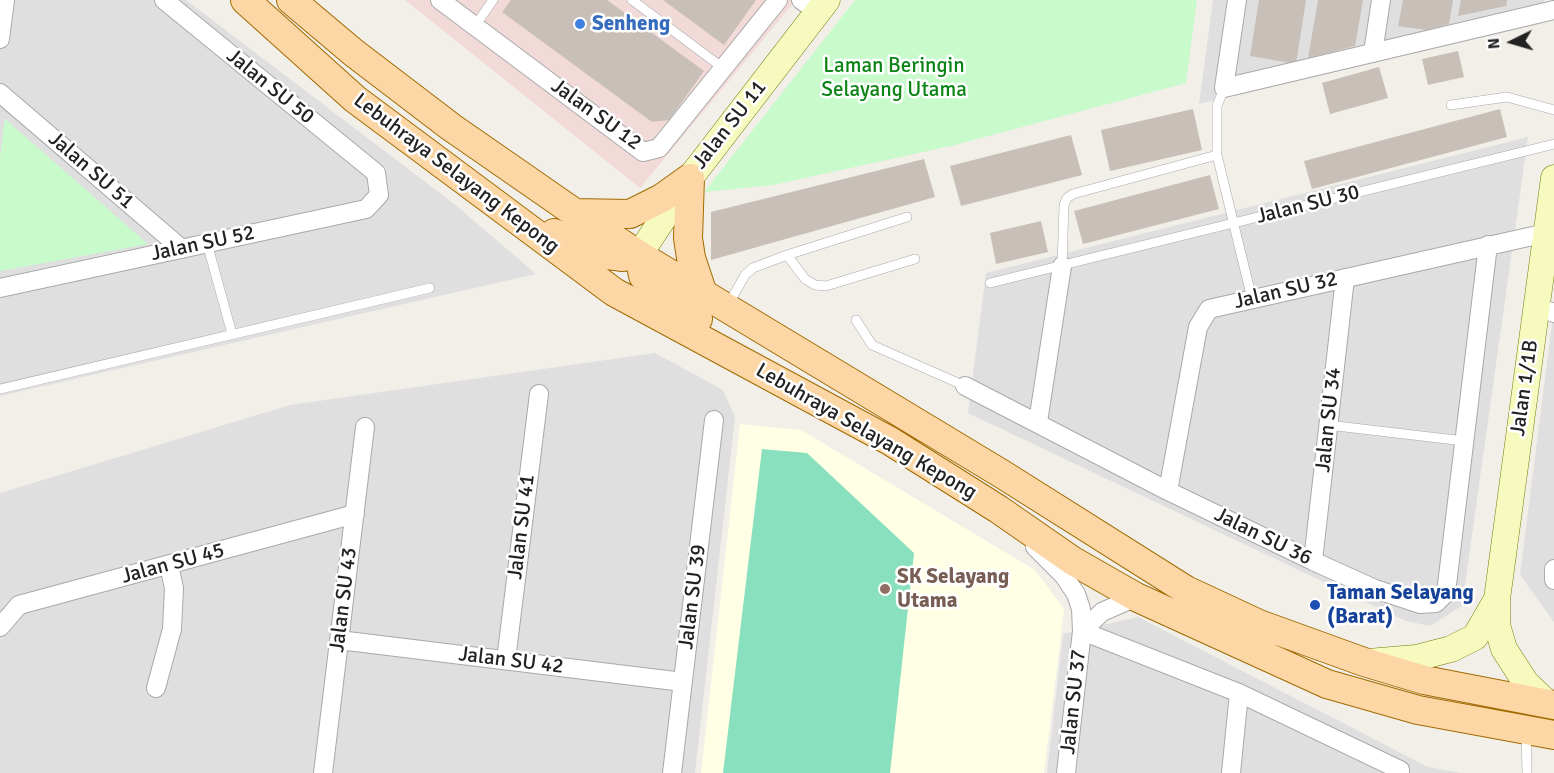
<!DOCTYPE html>
<style>
body{margin:0}
#map{position:relative;width:1554px;height:773px;overflow:hidden;background:#f2efe9;font-family:Signika,sans-serif}
canvas{display:block}
.north{position:absolute;left:1482px;top:12px;width:60px;height:60px;-webkit-text-stroke:4px #fff;paint-order:stroke;rotate:265deg;font-size:16px;font-weight:700;line-height:24px;text-align:center;color:#222}
.north::after{content:'';display:block;margin:auto;width:21px;height:27px;background:#222;clip-path:polygon(50% 0,100% 100%,50% 72%,0 100%)}
</style>
<div id="map">
<canvas width="1554" height="773"></canvas>
<div class="north">N</div>
</div>
<script>
const context = document.querySelector('canvas').getContext('2d');
context.lineJoin = 'round';
function fillPath(path, color) { context.fillStyle = color; context.fill(path, 'evenodd'); }
const poly = rows => new Path2D(rows.map(r => 'M' + r).join(''));
function trace(path, color, width, dash) { context.strokeStyle = color; context.lineWidth = width; context.lineCap = dash ? 'butt' : 'round'; context.setLineDash(dash || []); context.stroke(path); }
function label(font, color, halo, rows, align = 'center') {
  context.font = font + ' Signika,sans-serif'; context.lineWidth = 5; context.setLineDash([]); context.textBaseline = 'middle'; context.strokeStyle = halo; context.fillStyle = color; for (const [text, x, y, turn = 0] of rows) {
    context.save(); context.translate(x, y); context.rotate((+turn || 0) * Math.PI / 180); context.textAlign = isNaN(turn) ? turn : align; if (halo) context.strokeText(text, 0, 0); context.fillText(text, 0, 0); context.restore();
  }
}
fillPath(poly([
 [0,0,186,0,453,203,536,274,0,396],
 [1213,0,1544,0,1540,24,1199,104],
 [1528,137,1462,606,1430,626,1406,621,968,413,986,273],
 [1554,307,1554,622,1520,575],
 [655,353,723,390,735,417,695,773,0,773,0,493,290,405],
 [1138,617,1428,767,1461,773,1047,773,1063,634]
]), '#e0dfdf');
fillPath(poly([
 [405,0,796,0,640,188]
]), '#f2dad9');
fillPath(poly([
 [740,424,801,430,1035,570,1064,609,1044,773,701,773]
]), '#ffffe5');
fillPath(poly([
 [855,0,1197,0,1186,83,955,145,773,185,704,192],
 [5,119,148,244,0,271,0,158]
]), '#c8facc');
fillPath(poly([
 [762,449,807,453,914,553,890,773,723,773]
]), '#88e0be');
fillPath(poly([
 [511,0,607,0,704,71,669,120,652,122,502,12],
 [663,0,756,0,724,45],
 [1259,0,1306,0,1296,64,1250,56],
 [1318,0,1363,0,1355,46,1308,58],
 [1403,0,1453,0,1449,24,1426,30,1398,26],
 [1461,0,1507,0,1506,6,1458,16],
 [1458,51,1464,77,1428,85,1422,59],
 [1379,67,1388,98,1330,114,1322,83],
 [1193,109,1202,150,1110,171,1101,130],
 [1500,109,1507,137,1312,189,1304,161],
 [1071,135,1082,175,961,206,950,166],
 [924,159,935,197,711,260,711,212],
 [1210,175,1219,209,1083,244,1074,211],
 [1041,221,1048,252,996,264,990,233]
]), '#c7bfb8');
const lane = poly([
 [632,0,723,68],
 [475,26,493,0],
 [1224,88,1217,106,1217,155,1252,299],
 [1451,105,1507,97,1554,110],
 [207,243,232,334],
 [787,255,907,217],
 [1062,266,1064,205,1067,198,1073,194,1217,155],
 [990,283,1554,144],
 [728,305,745,275,753,268,787,255,805,279,815,285,826,286,915,259],
 [856,320,872,345,965,386],
 [0,389,430,288],
 [1328,425,1464,441],
 [1526,733,1527,773]
]);
const street = poly([
 [440,0,643,152,659,148,778,0],
 [801,0,818,12],
 [1237,0,1224,88,1554,10],
 [0,39,5,0],
 [1373,53,1381,0],
 [0,93,182,249],
 [0,288,366,209,379,195,376,173,164,0],
 [1536,306,1554,313],
 [965,386,1168,491,1313,561,1375,589,1420,604,1436,603,1446,593,1488,245],
 [1038,422,1062,266],
 [1168,491,1198,327,1209,309,1546,233],
 [1035,547,1064,576,1076,594,1081,609,1082,631,1066,773],
 [1313,561,1345,278],
 [1554,569,1554,580],
 [0,627,19,605,355,514],
 [1082,631,1239,693,1400,770,1400,773],
 [1082,631,1102,612,1136,597],
 [339,640,683,682],
 [506,660,539,394],
 [156,688,172,629,174,588,169,565],
 [323,773,365,427],
 [672,773,714,420],
 [1231,773,1239,693]
]);
const secondary = poly([
 [639,255,690,178,827,0],
 [1368,662,1416,658,1451,649,1475,637,1497,599],
 [1548,704,1526,683,1504,649,1497,625,1497,599,1554,178]
]);
const primary = poly([
 [245,0,355,99,614,292,890,441,998,509,1073,561,1136,597,1327,684,1418,710,1554,735],
 [291,0,354,53,451,127,575,213,639,255,1002,474,1186,590,1259,624,1364,662,1424,680,1554,705],
 [690,178,688,238,691,258,702,291],
 [575,213,630,214,662,198,690,178],
 [554,233,599,254,621,257,639,255],
 [639,255,643,276,656,290,698,319]
]);
trace(lane, '#a9a9a9', 10);
trace(street, '#a9a9a9', 20);
trace(secondary, '#707d05', 27);
trace(primary, '#a06b00', 30);
trace(lane, '#fff', 9);
trace(street, '#fff', 18);
trace(secondary, '#f7fabf', 26);
trace(primary, '#fcd6a4', 28);
for (const [x, y, r, color] of [
 [580,24,6,"#3f7fe0"],
 [885,589,6,"#8d6e63"],
 [1315,605,6,"#1a4fb4"]
]) { const dot = new Path2D(); dot.arc(x, y, r, 0, 2 * Math.PI); context.fillStyle = color; context.fill(dot); trace(dot, '#fff', 2); }
label('bold 21px', '#366cbe', '#fff', [
 ["Senheng",592,24]
], 'left');
label('21px', '#0c8416', '#fff', [
 ["Laman Beringin",894,66],
 ["Selayang Utama",894,90]
]);
label('21px', '#222', '#fff', [
 ["Jalan SU 50",270,87,39],
 ["Jalan SU 12",596,115,36],
 ["Jalan SU 11",730,125,-52],
 ["Jalan SU 51",91,171,41],
 ["Lebuhraya Selayang Kepong",456,174,37],
 ["Jalan SU 30",1308,205,-14],
 ["Jalan SU 52",203,244,-12],
 ["Jalan SU 32",1286,291,-13],
 ["Jalan 1/1B",1525,388,-82],
 ["Jalan SU 34",1329,420,-84],
 ["Lebuhraya Selayang Kepong",866,432,30],
 ["Jalan SU 41",522,527,-83],
 ["Jalan SU 36",1263,537,26],
 ["Jalan SU 45",173,564,-15],
 ["Jalan SU 39",693,597,-83],
 ["Jalan SU 43",344,600,-83],
 ["Jalan SU 42",511,661,7],
 ["Jalan SU 37",1074,702,-84]
]);
label('bold 21px', '#785e54', '#fff', [
 ["SK Selayang",897,577],
 ["Utama",897,601]
], 'left');
label('bold 21px', '#164399', '#fff', [
 ["Taman Selayang",1327,593],
 ["(Barat)",1327,617]
], 'left');
</script>
